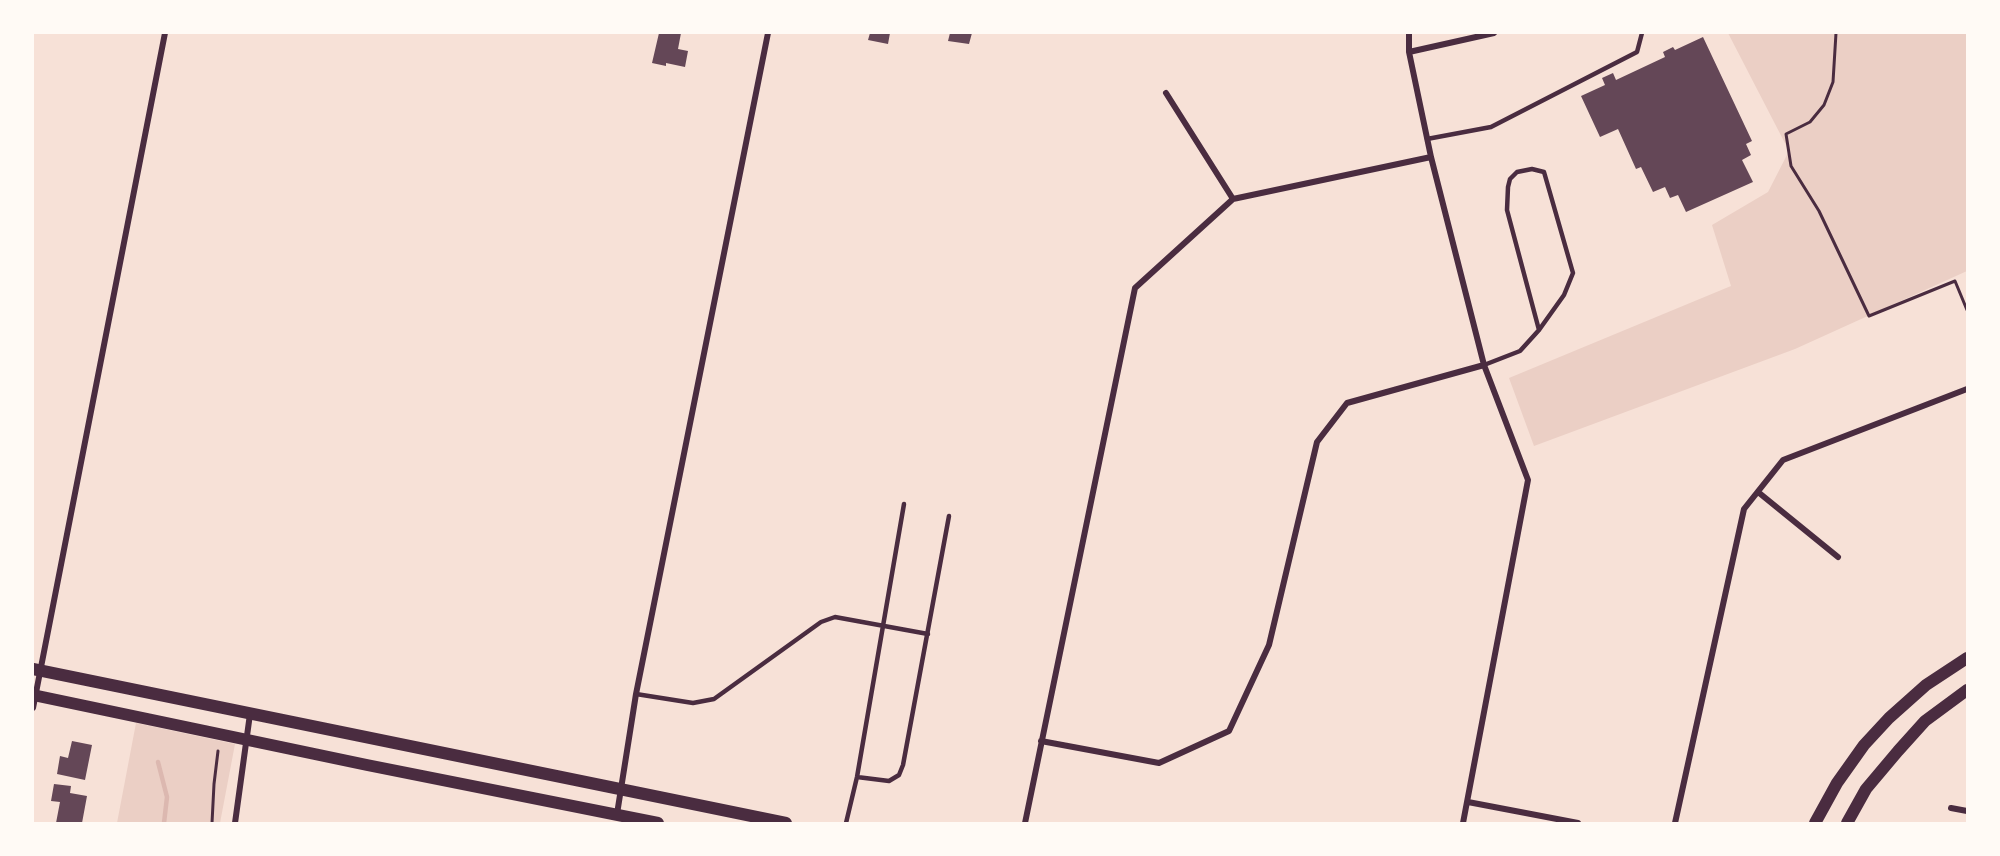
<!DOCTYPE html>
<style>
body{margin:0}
#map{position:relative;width:2000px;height:856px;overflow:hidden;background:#f7e1d7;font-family:Jost,sans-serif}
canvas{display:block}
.frame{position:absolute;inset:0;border:34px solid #fffaf5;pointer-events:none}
</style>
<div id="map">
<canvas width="2000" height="856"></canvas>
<div class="frame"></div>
</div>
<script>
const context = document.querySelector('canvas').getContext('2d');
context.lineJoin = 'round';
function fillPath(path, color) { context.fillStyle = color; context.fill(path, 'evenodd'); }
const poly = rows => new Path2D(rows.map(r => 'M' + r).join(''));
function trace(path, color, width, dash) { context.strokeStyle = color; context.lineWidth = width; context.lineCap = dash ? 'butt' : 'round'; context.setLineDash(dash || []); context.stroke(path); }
fillPath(poly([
 [1728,33,1967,33,1967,271,1795,349,1534,446,1509,378,1731,286,1712,225,1768,192,1789,151],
 [136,723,235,744,220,823,117,823]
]), '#ebcfc5');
trace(poly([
 [158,762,167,797,164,823]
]), '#dcb8b0', 4.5);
fillPath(poly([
 [659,33,681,33,678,49,688,51,685,67,666,63,666,66,652,63],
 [870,33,890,33,888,44,868,40],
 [950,33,972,33,969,44,948,41],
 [1703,37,1752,141,1746,144,1751,155,1742,160,1753,182,1686,212,1678,195,1670,198,1665,187,1653,192,1641,167,1636,169,1618,129,1600,137,1581,96,1605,85,1602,78,1613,73,1616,80,1665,57,1663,52,1673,47,1675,50],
 [72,741,92,745,85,780,57,774,60,756,68,758],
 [54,784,71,786,70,793,87,796,82,823,56,823,60,802,51,801]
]), '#644757');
trace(poly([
 [1836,33,1833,82,1824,105,1810,122,1786,134,1791,166,1819,211,1869,316,1955,281,1967,310],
 [212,823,214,784,218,751]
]), '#4a2c40', 3);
trace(poly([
 [1427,139,1491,127,1637,52,1642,33],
 [1484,365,1520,351,1539,330,1564,295,1573,273,1544,172,1532,169,1517,172,1510,179,1508,187,1507,210,1539,330],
 [636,694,693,703,714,699,821,622,835,617,928,634],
 [857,777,889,781,899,775,903,765,949,516],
 [846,823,857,777,904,504]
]), '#4a2c40', 4.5);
trace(poly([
 [1409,33,1409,52,1431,157,1484,365,1528,480,1463,823],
 [1409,52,1494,33],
 [1166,93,1233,199],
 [1758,492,1838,557],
 [33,708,165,33],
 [1041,741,1159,763,1229,731,1269,645,1317,442,1347,403,1484,365],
 [1468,802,1578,823],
 [1951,808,1967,811],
 [617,814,636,694,768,33],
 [235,823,250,714],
 [1025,823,1135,288,1233,199,1431,157],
 [1675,823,1744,509,1783,460,1967,389]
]), '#4a2c40', 6);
trace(poly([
 [33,669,786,823],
 [33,695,367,765,658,823],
 [1815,823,1837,783,1864,745,1889,718,1926,685,1967,658],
 [1847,823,1866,789,1898,751,1925,721,1967,690]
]), '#4a2c40', 12);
</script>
